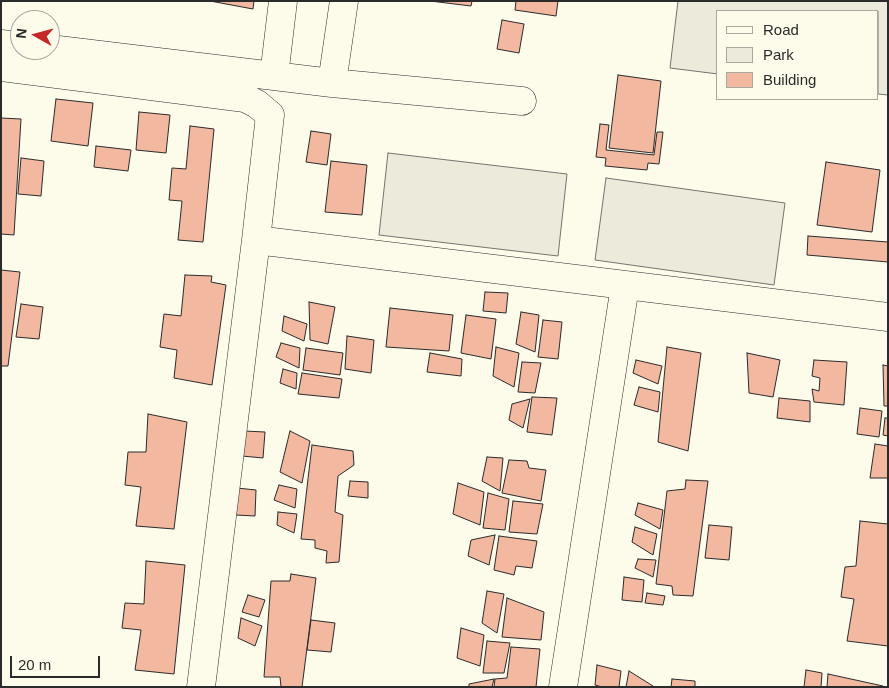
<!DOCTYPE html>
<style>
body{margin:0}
#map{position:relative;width:889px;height:688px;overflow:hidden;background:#fdfbea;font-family:Arial,sans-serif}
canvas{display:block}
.frame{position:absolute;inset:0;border:2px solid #2b2b2b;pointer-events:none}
.legend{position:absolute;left:716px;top:10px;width:162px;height:90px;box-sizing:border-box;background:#fdfbea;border:1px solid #a9a89e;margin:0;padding:6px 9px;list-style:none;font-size:15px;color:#2b2b2b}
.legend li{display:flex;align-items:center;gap:10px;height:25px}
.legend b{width:25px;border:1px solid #a9a89e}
.north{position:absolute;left:10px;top:10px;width:50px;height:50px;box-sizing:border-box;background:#fdfbea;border:1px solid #a9a89e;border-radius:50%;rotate:277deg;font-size:14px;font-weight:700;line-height:20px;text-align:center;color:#2b2b2b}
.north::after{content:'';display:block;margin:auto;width:18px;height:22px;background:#c62828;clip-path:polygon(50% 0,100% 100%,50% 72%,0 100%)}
.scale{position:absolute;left:10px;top:656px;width:90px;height:22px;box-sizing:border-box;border:2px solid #2b2b2b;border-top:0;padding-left:6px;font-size:15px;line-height:18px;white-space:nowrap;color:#2b2b2b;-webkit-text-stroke:4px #fdfbea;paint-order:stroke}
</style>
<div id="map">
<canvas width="889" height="688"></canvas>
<div class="frame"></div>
<ul class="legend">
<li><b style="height:6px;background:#fdfbea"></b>Road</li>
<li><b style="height:14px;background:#ecebdb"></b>Park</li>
<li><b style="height:14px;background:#f2b8a0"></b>Building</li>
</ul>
<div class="north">N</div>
<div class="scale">20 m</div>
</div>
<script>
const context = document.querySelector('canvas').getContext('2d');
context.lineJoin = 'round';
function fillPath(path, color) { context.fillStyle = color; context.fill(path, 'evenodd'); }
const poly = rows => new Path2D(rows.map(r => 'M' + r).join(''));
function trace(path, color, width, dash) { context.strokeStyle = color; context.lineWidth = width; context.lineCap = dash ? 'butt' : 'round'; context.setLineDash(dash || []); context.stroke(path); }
const green = poly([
 [678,1,888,1,888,95,878,94,878,11,718,11,718,74,670,68,678,1],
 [388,153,567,174,558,256,379,235,388,153],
 [606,178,785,203,774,285,595,260,606,178]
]);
fillPath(green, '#ecebdb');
trace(green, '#74746e', 1);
const building = poly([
 [210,1,254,1,253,9,210,1],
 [430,1,472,1,471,6,430,1],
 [516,1,558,1,556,16,515,10,516,1],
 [502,20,524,24,519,53,497,49,502,20],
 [618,75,661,81,653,153,609,148,618,75],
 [56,99,93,103,88,146,51,141,56,99],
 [139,112,170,115,166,153,136,150,139,112],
 [1,118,21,119,14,235,1,234,1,118],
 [600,124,609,125,606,150,654,155,657,132,663,132,659,164,648,163,647,170,605,166,606,158,596,157,600,124],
 [190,126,214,129,203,242,178,240,182,201,169,200,172,168,186,169,190,126],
 [311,131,331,134,327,165,306,162,311,131],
 [96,146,131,150,128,171,94,167,96,146],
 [21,158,44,161,41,196,18,194,21,158],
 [331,161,367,165,362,215,325,212,331,161],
 [826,162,880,170,872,232,817,225,826,162],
 [808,236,888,242,888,262,807,255,808,236],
 [1,270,20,272,8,366,1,366,1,270],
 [185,275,212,276,211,282,226,285,212,385,174,378,177,350,160,347,164,314,181,316,185,275],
 [485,292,508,293,506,313,483,311,485,292],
 [309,302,335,307,328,344,310,340,309,302],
 [21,304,43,307,39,339,16,337,21,304],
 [390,308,453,315,449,351,386,347,390,308],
 [521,312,539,315,535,352,516,344,521,312],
 [466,315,496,319,491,359,461,353,466,315],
 [284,316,307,324,304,341,282,331,284,316],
 [543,320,562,322,558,359,538,357,543,320],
 [347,336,374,340,371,373,345,369,347,336],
 [281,343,300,348,299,368,276,357,281,343],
 [496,347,519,353,514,387,493,376,496,347],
 [667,347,701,353,688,451,658,442,667,347],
 [306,348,343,353,340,375,303,370,306,348],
 [430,353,462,359,461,376,427,372,430,353],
 [747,353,780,360,773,397,749,393,747,353],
 [636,360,662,366,658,384,633,373,636,360],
 [814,360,847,362,844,405,814,402,812,389,819,391,820,378,812,376,814,360],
 [522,362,541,363,535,393,518,392,522,362],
 [883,365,888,366,888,406,884,406,883,365],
 [283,369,297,373,296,389,280,383,283,369],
 [302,373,342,379,339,398,298,394,302,373],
 [639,387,660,392,658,412,634,405,639,387],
 [532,397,557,398,552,435,527,432,532,397],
 [779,398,810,401,810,422,777,418,779,398],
 [530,399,523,428,509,420,512,404,530,399],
 [860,408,882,411,879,437,857,434,860,408],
 [148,414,187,422,174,529,136,526,141,487,125,485,128,452,146,452,148,414],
 [885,418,888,418,888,436,883,435,885,418],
 [244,431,265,432,263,458,242,456,244,431],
 [290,431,310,441,302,483,280,472,290,431],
 [875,444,888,446,888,478,870,478,875,444],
 [312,445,353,451,354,465,338,476,335,512,343,515,339,562,326,563,327,551,315,548,315,540,301,539,312,445],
 [487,457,503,458,500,491,482,481,487,457],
 [509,460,527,461,529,468,546,470,541,501,502,493,509,460],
 [686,480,708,481,693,596,673,595,672,586,656,584,667,491,685,489,686,480],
 [350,481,368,482,368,498,348,496,350,481],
 [458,483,484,492,480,525,453,514,458,483],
 [279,485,297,489,295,508,274,500,279,485],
 [237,488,256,490,255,516,236,515,237,488],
 [488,493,509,499,505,530,483,528,488,493],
 [513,501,543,504,537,534,509,532,513,501],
 [638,503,663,510,660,529,635,515,638,503],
 [278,512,297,514,294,533,277,525,278,512],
 [860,521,888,524,888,646,847,641,854,599,841,597,845,567,856,566,860,521],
 [709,525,732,527,729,560,705,558,709,525],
 [635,527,657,534,653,555,632,542,635,527],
 [495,535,489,565,468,556,471,540,495,535],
 [499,536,537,541,532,568,516,566,514,575,494,570,499,536],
 [638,559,656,560,653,577,635,568,638,559],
 [146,561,185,565,174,674,135,670,141,630,122,628,125,603,144,604,146,561],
 [291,574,316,578,302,687,281,687,280,677,264,677,271,581,290,581,291,574],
 [624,577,644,580,642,602,622,600,624,577],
 [487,591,504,594,497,633,482,623,487,591],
 [647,593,665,596,663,605,645,603,647,593],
 [248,595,265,600,259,617,242,612,248,595],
 [507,598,544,612,541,640,502,637,507,598],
 [241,618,262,626,255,646,238,638,241,618],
 [311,620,335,623,331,652,307,650,311,620],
 [461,628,484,635,480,666,457,658,461,628],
 [487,641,510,643,504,673,483,673,487,641],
 [511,647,540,649,536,687,494,687,495,679,507,678,511,647],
 [597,665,621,671,619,687,602,687,595,685,597,665],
 [806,670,822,673,821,687,804,687,806,670],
 [629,671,653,686,653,687,626,687,629,671],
 [828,674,883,686,883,687,827,687,828,674],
 [494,679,492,687,469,687,469,684,494,679],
 [672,679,695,681,695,687,671,687,672,679]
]);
fillPath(building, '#f2b8a0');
trace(building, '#2b2b2b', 1);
const minor = poly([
 [1,44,20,46],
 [50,49,332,83,522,101],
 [1,67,245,98,257,104,270,115,256,240,201,687],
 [274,76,283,1],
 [332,83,344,1],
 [256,240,888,317],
 [563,687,625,286]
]);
trace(minor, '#2b2b2b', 29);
trace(minor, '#fdfbea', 28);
</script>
